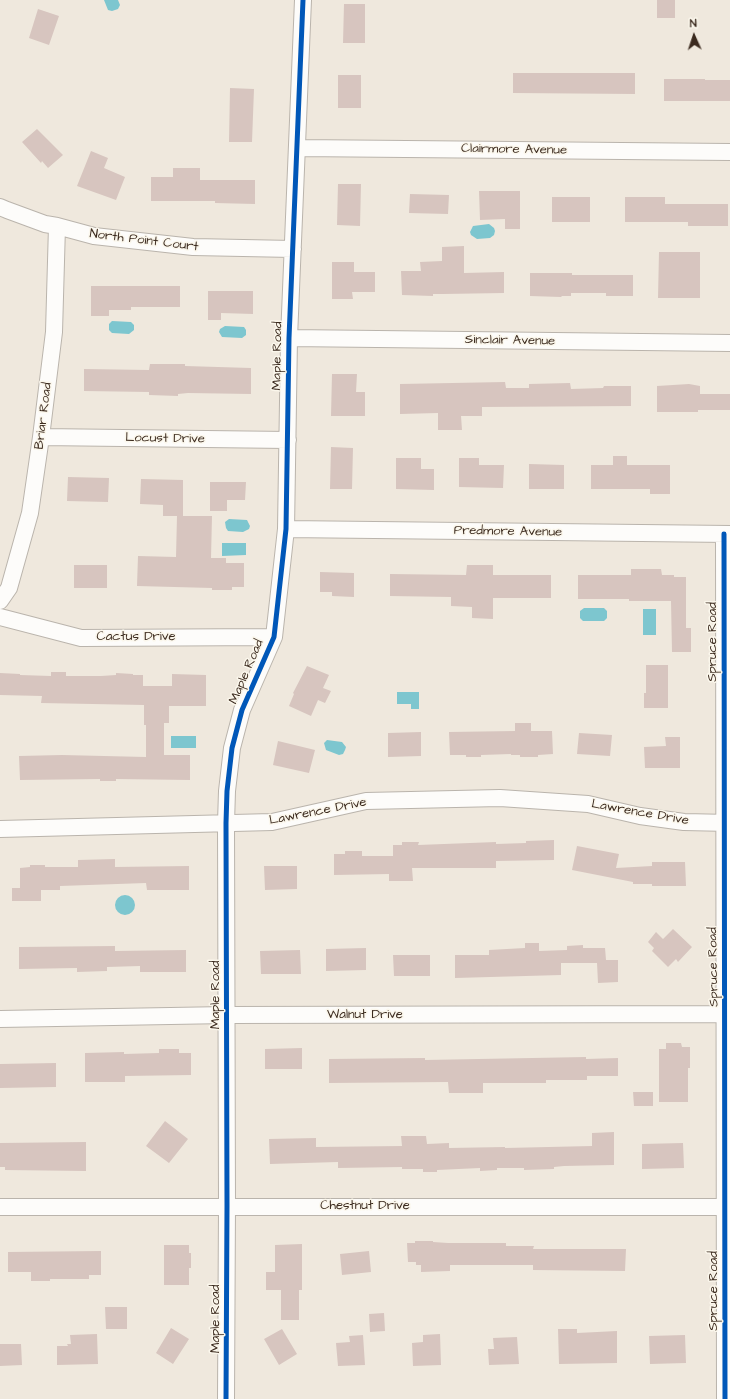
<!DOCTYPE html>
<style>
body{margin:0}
#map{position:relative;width:730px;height:1399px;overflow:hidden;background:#efe8dd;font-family:"Architects Daughter",sans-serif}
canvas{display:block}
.north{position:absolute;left:674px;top:16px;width:40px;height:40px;-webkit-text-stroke:3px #fbf7ec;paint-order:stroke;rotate:357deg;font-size:11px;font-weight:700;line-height:16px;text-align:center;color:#3b2a1e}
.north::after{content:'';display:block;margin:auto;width:14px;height:18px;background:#3b2a1e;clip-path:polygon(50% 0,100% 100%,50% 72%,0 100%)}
</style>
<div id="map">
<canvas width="730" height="1399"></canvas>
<div class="north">N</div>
</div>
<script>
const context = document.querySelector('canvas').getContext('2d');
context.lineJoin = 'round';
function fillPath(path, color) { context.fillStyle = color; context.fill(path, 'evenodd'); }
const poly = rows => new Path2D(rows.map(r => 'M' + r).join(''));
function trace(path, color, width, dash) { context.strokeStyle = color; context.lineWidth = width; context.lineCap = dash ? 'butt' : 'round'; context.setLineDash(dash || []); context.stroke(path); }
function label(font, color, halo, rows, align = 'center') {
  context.font = font + ' "Architects Daughter",sans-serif'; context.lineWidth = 3; context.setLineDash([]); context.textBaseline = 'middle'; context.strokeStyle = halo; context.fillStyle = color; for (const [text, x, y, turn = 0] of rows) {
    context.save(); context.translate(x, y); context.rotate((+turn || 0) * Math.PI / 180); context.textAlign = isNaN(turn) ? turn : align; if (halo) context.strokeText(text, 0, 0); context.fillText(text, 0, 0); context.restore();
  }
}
fillPath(poly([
 [104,0,118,0,120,5,118,9,112,11,108,10],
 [489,224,494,228,495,231,494,235,490,238,477,239,471,235,470,232,473,226],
 [112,321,131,322,134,325,134,330,129,334,112,333,109,330,109,324],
 [225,326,244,327,246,330,246,335,242,338,222,337,219,332,220,329],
 [229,519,247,520,250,526,249,529,243,532,228,531,226,528,225,522],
 [222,543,246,543,246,555,222,556],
 [584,608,604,608,607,611,607,618,604,621,583,621,580,618,580,611],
 [643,609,656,609,656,635,643,635],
 [397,692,419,692,419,709,411,709,411,704,397,704],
 [171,736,196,736,196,748,171,748],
 [327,740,342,742,346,747,345,750,343,754,339,755,326,750,324,743],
 '115 905a10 10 0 1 1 20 0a10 10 0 1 1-20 0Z'
]), '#7dc6cf');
fillPath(poly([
 [657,0,675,0,675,18,657,18],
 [344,4,365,4,365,43,343,43],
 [38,9,59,16,49,45,29,38],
 [513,73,635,73,635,94,513,93],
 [338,75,361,75,361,108,338,108],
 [664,79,705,79,705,80,730,80,730,101,664,101],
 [230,88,254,89,252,142,229,142],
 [37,129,63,155,48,168,42,161,41,163,22,142],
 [91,151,108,158,104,168,125,177,116,200,77,186],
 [173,168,200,168,200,180,255,180,255,204,215,203,215,201,151,201,151,177,173,177],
 [338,184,361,184,360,226,337,225],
 [479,191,520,191,520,229,505,229,505,219,480,220],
 [410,194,449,195,448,214,409,213],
 [552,197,590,197,590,222,552,222],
 [625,197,665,197,665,204,728,204,728,226,688,226,688,222,625,222],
 [464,246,464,273,504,272,504,293,443,294,433,294,433,296,402,295,401,271,421,271,420,262,442,261,442,247],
 [659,252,700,252,700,298,658,298],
 [332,262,354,262,354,272,375,272,375,292,352,292,353,299,332,299],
 [530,273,572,273,572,275,633,275,633,296,606,296,606,293,571,293,571,296,562,296,561,297,530,296],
 [91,286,180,286,180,307,131,307,131,310,109,310,109,316,91,316],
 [208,291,253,291,253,314,221,313,221,320,208,320],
 [150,364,185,364,185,366,251,368,251,394,188,393,178,394,178,396,149,395,149,392,84,391,84,369,149,370],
 [332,374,357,374,356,392,365,392,365,416,331,416],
 [505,382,506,388,529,388,529,384,570,383,571,389,603,388,604,386,631,386,631,406,482,407,482,416,461,416,462,430,438,430,438,413,400,414,400,384],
 [689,384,700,386,700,394,730,394,730,410,698,410,698,412,657,412,657,386],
 [331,447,353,448,352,489,330,489],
 [613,456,627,456,627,465,670,465,670,494,650,494,650,489,591,489,591,465,613,465],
 [396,458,421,458,421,469,434,469,434,490,396,489],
 [459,458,479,458,479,465,504,465,503,488,459,487],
 [529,464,564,465,564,489,529,489],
 [68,477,109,478,108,502,67,501],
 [141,479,183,480,183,516,212,516,211,558,226,558,226,563,244,563,244,587,232,587,232,590,212,590,212,588,137,586,138,556,176,557,177,516,163,516,163,505,140,504],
 [210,482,246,482,245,500,227,500,227,511,210,511],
 [74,565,107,565,107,588,74,588],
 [467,565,493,565,493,575,551,575,551,598,493,598,493,619,472,618,472,607,451,606,451,597,390,596,390,574,466,575],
 [631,569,661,569,662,575,674,575,674,577,686,577,686,628,691,628,691,652,672,652,671,601,629,601,629,599,578,599,578,575,631,575],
 [320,572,354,573,354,597,332,596,332,592,320,592],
 [646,665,668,665,668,708,644,708,644,693,646,693],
 [307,666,329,675,323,688,331,691,325,703,318,700,311,716,289,706,294,694,293,693],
 [51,672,66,672,66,676,101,676,116,675,116,673,133,674,133,675,143,675,143,686,172,686,172,674,206,675,206,706,169,706,169,723,164,723,164,755,190,755,190,780,116,779,116,781,100,781,100,779,20,780,19,756,62,755,146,757,146,725,144,725,144,705,41,703,42,696,0,695,0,673,20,674,20,675,51,676],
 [515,723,531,723,531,731,552,731,553,754,538,755,538,757,520,757,520,755,511,755,511,754,481,755,481,757,466,757,466,755,450,755,449,732,515,731],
 [421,732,421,756,388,757,388,733],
 [579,733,612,735,610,756,577,754],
 [665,737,680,737,680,768,645,768,644,747,666,746],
 [278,741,315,750,309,773,273,765],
 [554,840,554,860,496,861,496,868,412,868,413,881,389,881,389,874,334,875,334,854,345,854,345,851,362,851,362,856,393,856,393,845,402,845,402,842,419,842,418,845,496,842,496,844,526,843,526,841],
 [577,846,619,854,616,868,652,866,652,862,685,862,686,886,652,886,652,884,633,884,633,882,572,870],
 [115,859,115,867,189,866,189,890,147,890,146,883,60,886,60,890,41,890,41,901,12,901,12,888,20,888,20,868,30,867,30,865,45,865,45,867,78,867,78,860],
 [264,866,297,866,297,889,265,890],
 [673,929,692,947,678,962,676,959,668,967,652,951,654,948,648,942,656,932,663,939],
 [525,943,539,943,539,951,567,950,567,946,583,945,583,948,605,948,606,960,618,960,618,982,598,983,597,963,561,963,561,975,455,978,455,955,489,955,489,950,525,948],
 [115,946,115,951,186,950,186,972,140,972,140,966,107,967,107,971,77,972,77,968,19,969,19,947],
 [366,948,366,970,326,971,326,949],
 [300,950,301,974,261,974,260,951],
 [393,955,430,955,430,976,394,976],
 [666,1043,681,1043,682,1047,690,1047,690,1068,688,1068,688,1102,659,1102,659,1049,666,1049],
 [302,1048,302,1069,265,1069,265,1049],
 [159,1049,179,1049,179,1053,191,1053,191,1075,125,1076,125,1082,85,1082,85,1053,124,1052,124,1054,159,1053],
 [586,1057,586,1059,618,1058,618,1076,587,1076,587,1080,546,1080,546,1083,483,1083,483,1093,449,1093,448,1082,329,1083,329,1059,425,1058,425,1060],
 [56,1063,56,1087,0,1088,0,1064],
 [633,1092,653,1092,653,1106,634,1106],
 [165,1121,188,1139,169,1163,146,1146],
 [614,1132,614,1165,564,1166,554,1167,554,1169,524,1170,524,1168,497,1168,497,1170,480,1171,480,1168,437,1170,437,1172,423,1172,423,1169,402,1169,402,1167,338,1168,338,1162,270,1164,269,1139,316,1138,316,1147,402,1146,401,1136,426,1136,427,1144,449,1143,449,1148,505,1147,505,1148,592,1146,592,1133],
 [86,1142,86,1171,5,1170,5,1167,0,1167,0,1143],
 [683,1143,684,1168,642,1169,642,1144],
 [415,1241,433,1241,433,1242,448,1243,506,1243,506,1246,534,1246,533,1249,626,1249,625,1271,533,1270,533,1265,450,1265,450,1271,421,1272,421,1265,416,1265,416,1262,408,1262,407,1243,415,1243],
 [302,1244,302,1290,299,1290,299,1320,281,1320,281,1290,266,1290,266,1272,275,1272,275,1245],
 [164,1245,189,1245,189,1253,191,1253,191,1268,189,1268,189,1285,164,1285],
 [101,1251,101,1275,89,1275,89,1279,50,1279,50,1281,31,1281,31,1272,8,1272,8,1252],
 [369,1251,371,1272,342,1275,340,1254],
 [105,1307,127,1307,127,1329,106,1329],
 [384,1313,385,1331,370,1332,369,1314],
 [171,1328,189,1339,173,1364,156,1353],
 [282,1329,297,1354,279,1365,264,1339],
 [558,1329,577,1329,577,1333,617,1331,617,1363,559,1364],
 [97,1334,98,1364,57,1365,57,1346,68,1346,67,1344,71,1344,70,1335],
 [440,1334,441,1365,413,1366,412,1343,423,1342,423,1335],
 [363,1335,365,1365,338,1366,336,1343,350,1342,349,1336],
 [685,1335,686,1363,650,1364,649,1336],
 [517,1337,519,1364,489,1365,488,1349,494,1349,493,1338],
 [0,1344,21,1344,22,1365,0,1366]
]), '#d7c5bf');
const street = poly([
 [298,148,730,152],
 [0,207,7,210,45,224,57,226,94,236,193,247,293,249],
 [289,338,730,343],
 [41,437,288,440],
 [286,529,730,534],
 [724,534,725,1399],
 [0,601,9,588,30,513,41,437,54,332,57,226],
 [0,617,81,638,274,637],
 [0,829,272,822,366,801,500,798,588,804,640,816,684,822,730,823],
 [0,1019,227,1015,730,1014],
 [0,1207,730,1207],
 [226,1399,227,1206,226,823,227,791,232,748,242,710,274,637,286,529,289,338,303,0]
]);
trace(street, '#bab4ac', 18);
trace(street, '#fdfcfa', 16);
trace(poly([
 [724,534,725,1399],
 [226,1399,227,1206,226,823,227,791,232,748,242,710,274,637,286,529,289,338,303,0]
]), '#0057b8', 5);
label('13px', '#3b2a1e', '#fbf7ec', [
 ["Clairmore Avenue",514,150,1],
 ["North Point Court",144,241,7],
 ["Sinclair Avenue",510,341,1],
 ["Maple Road",278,356,-89],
 ["Briar Road",44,416,-83],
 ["Locust Drive",165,439,1],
 ["Predmore Avenue",508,532,1],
 ["Cactus Drive",136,637],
 ["Spruce Road",713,642,-90],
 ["Maple Road",247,672,-67],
 ["Lawrence Drive",318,812,-11],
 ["Lawrence Drive",640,813,10],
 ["Spruce Road",714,967,-91],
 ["Maple Road",216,995,-90],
 ["Walnut Drive",365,1015],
 ["Chestnut Drive",365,1206],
 ["Spruce Road",714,1291,-90],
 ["Maple Road",216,1319,-90]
]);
</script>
